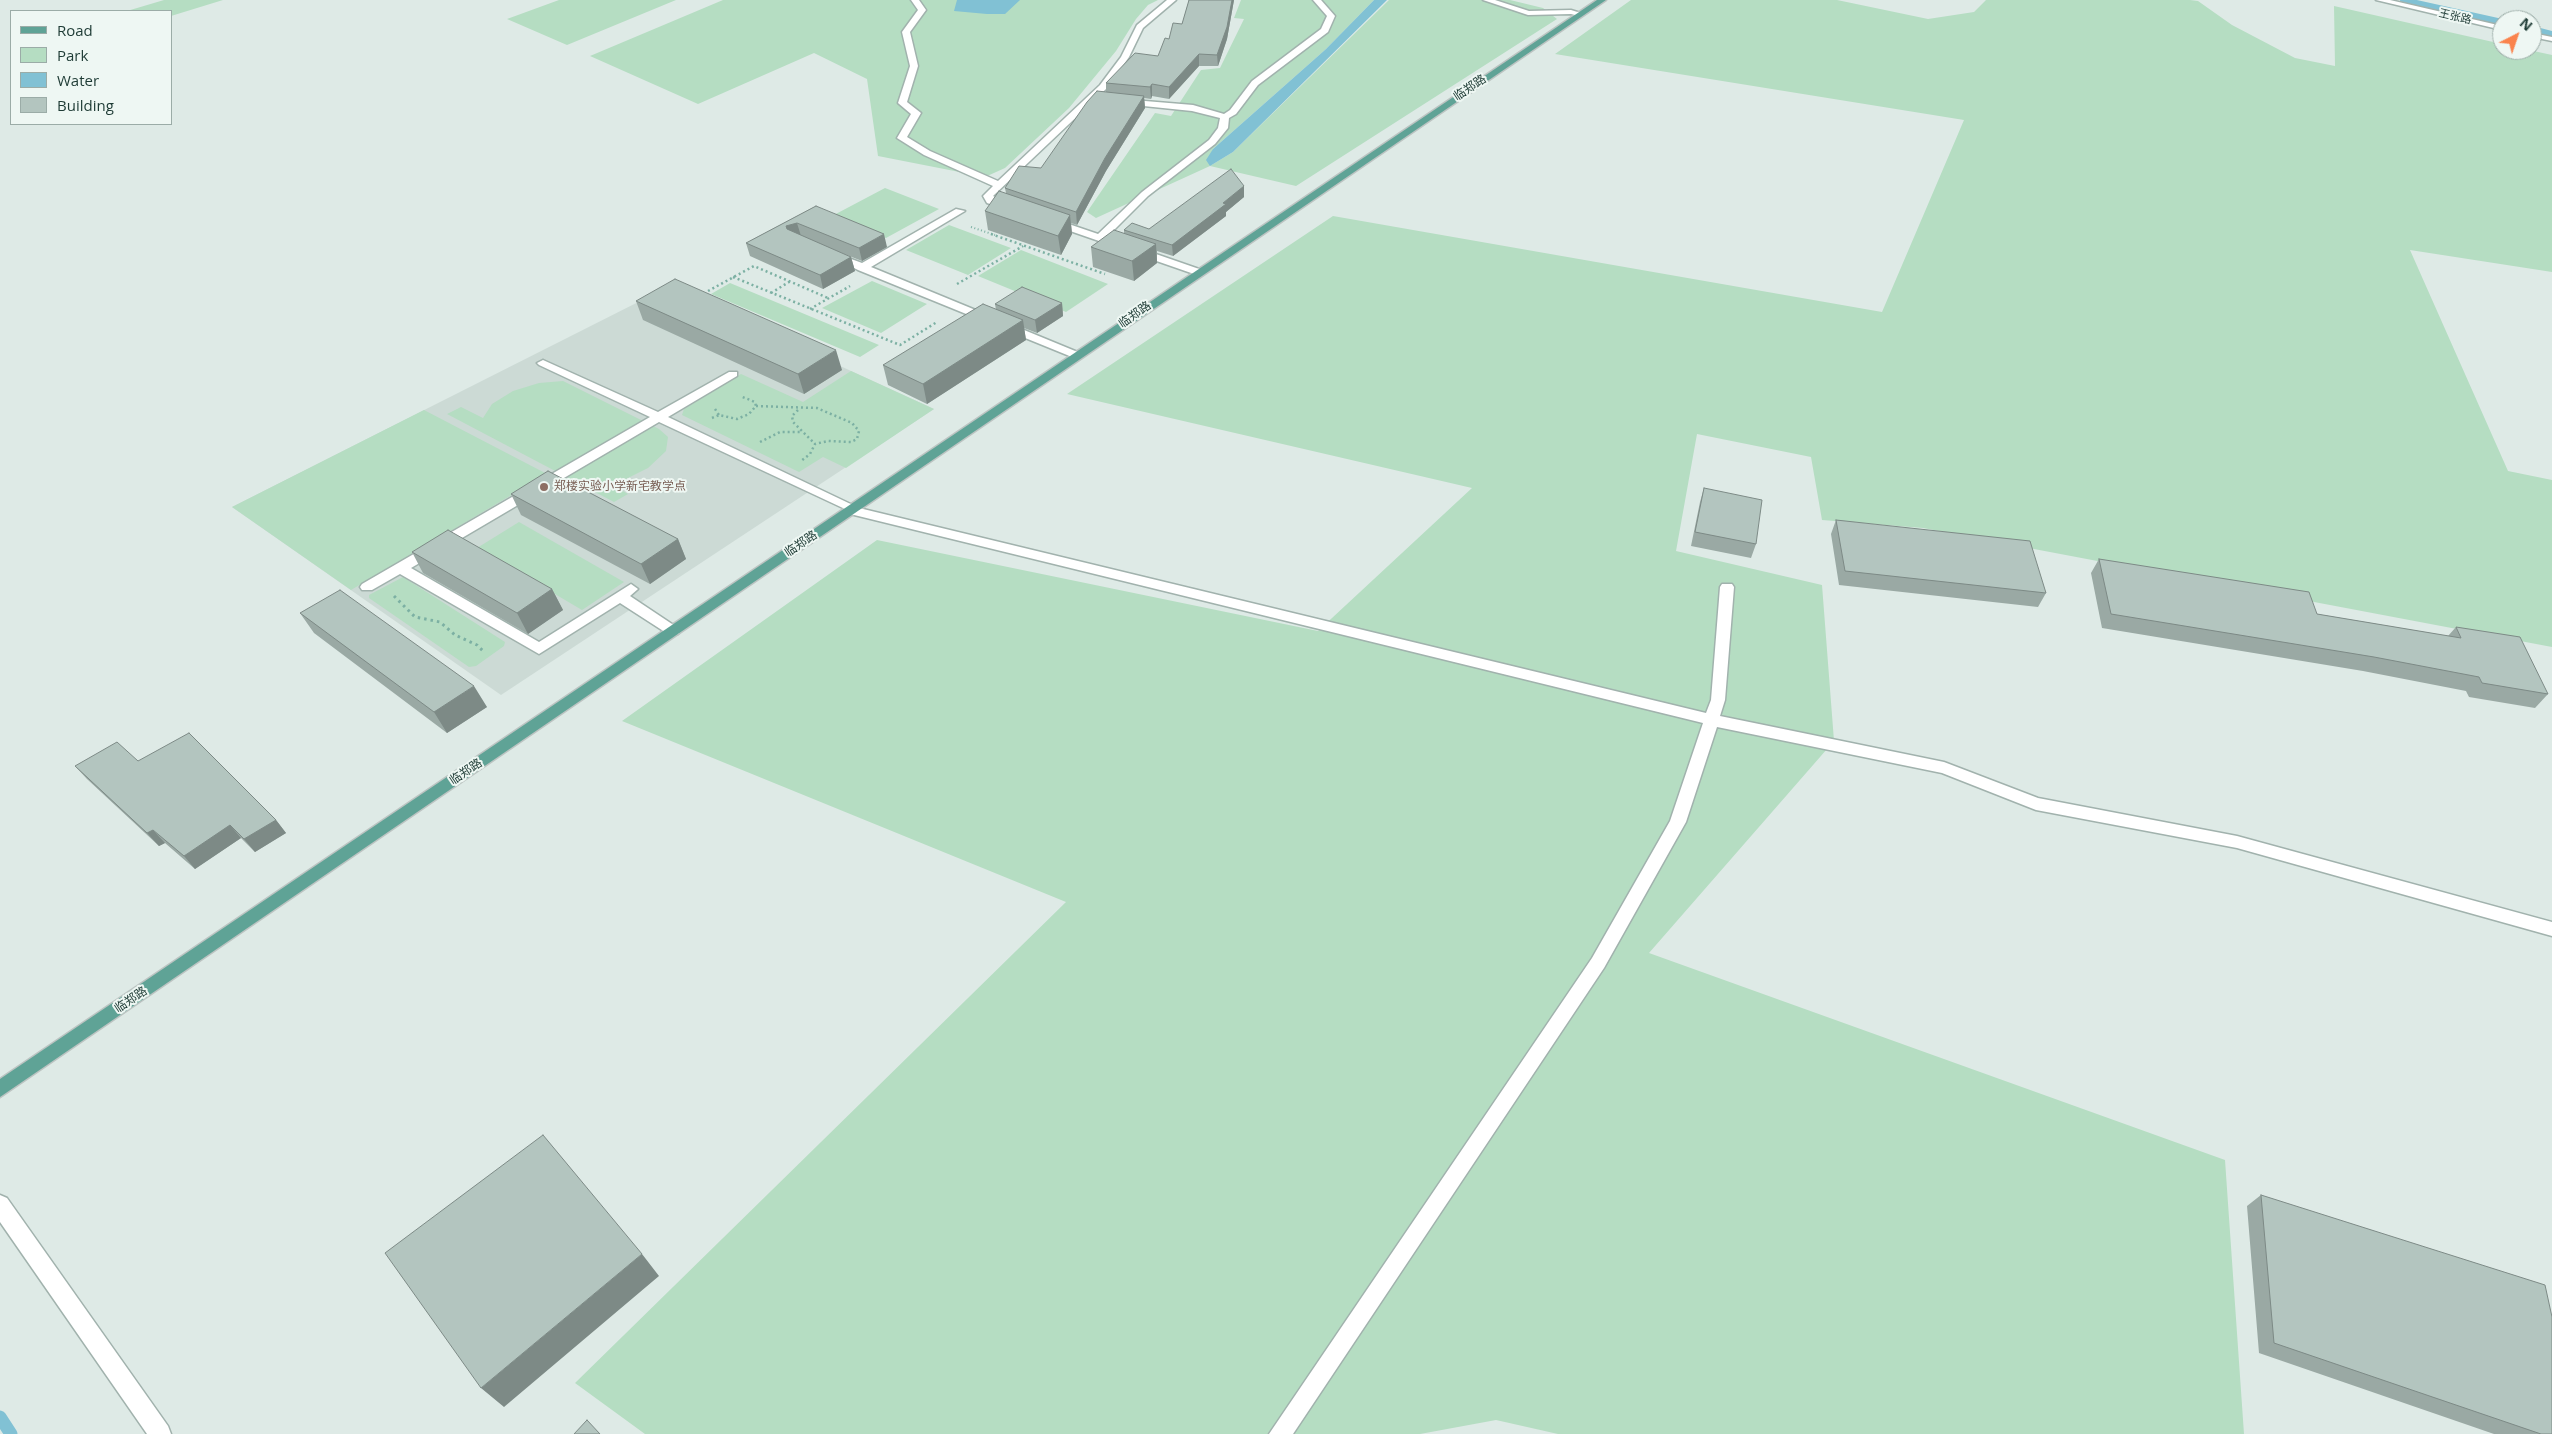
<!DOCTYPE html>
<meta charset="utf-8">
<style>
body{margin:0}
#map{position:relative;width:2552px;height:1434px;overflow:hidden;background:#deeae6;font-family:"Open Sans",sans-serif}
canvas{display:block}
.legend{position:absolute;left:10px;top:10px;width:162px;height:115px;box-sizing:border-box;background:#eef7f3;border:1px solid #9baca7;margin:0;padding:6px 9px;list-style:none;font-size:15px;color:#1e3b35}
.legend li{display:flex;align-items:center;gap:10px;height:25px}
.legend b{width:25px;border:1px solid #9baca7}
.north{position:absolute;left:2492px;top:10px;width:50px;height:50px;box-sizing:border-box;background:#eef7f3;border:1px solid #9baca7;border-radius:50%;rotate:41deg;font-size:14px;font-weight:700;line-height:20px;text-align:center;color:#1e3b35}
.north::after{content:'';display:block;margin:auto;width:18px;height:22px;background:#fa834c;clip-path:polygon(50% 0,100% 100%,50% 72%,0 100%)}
</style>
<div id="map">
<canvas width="2552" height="1434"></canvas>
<ul class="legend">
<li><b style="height:6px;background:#5fa396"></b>Road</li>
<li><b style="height:14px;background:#b5ddc2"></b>Park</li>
<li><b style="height:14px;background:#81c1d4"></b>Water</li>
<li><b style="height:14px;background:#b3c5bf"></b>Building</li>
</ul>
<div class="north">N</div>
</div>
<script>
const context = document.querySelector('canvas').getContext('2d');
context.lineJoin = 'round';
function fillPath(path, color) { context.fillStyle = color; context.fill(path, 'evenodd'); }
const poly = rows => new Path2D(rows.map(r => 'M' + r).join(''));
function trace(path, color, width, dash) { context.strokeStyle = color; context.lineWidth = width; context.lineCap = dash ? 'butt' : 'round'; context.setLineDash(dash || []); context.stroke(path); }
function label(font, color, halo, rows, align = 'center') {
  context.font = font + ' "Open Sans","Noto Sans SC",sans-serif'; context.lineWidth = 4; context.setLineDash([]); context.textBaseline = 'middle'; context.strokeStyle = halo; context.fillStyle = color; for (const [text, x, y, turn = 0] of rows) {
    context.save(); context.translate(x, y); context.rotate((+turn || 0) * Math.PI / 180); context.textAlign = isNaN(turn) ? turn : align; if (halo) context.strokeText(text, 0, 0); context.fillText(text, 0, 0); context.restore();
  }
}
fillPath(poly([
 [668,287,934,409,501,695,232,507]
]), '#ccdad5');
fillPath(poly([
 [164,0,223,0,171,16,171,11,127,11],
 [559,0,676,0,567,45,507,19],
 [723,0,1158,0,1148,5,1136,19,1116,51,1069,108,1005,168,985,177,878,156,867,79,814,53,698,104,590,56],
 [1241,0,1374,0,1326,49,1213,149,1210,166,1233,152,1389,0,1510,0,1543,8,1557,19,1296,186,1210,166,1096,218,1087,212,1155,113,1171,116,1201,70,1220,68,1244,19,1234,18],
 [1631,0,1837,0,1928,19,1974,12,1986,0,2190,0,2198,1,2232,25,2295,58,2335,66,2334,6,2502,44,2502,50,2529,50,2552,55,2552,272,2410,250,2508,471,2552,480,2552,647,1923,528,1822,520,1811,457,1697,434,1676,551,1822,585,1834,741,1649,953,2225,1160,2244,1434,1558,1434,1496,1420,1420,1434,645,1434,575,1383,1066,902,622,721,877,540,1318,631,1472,488,1067,394,1333,216,1882,312,1964,120,1555,54],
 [885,188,939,209,886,238,832,216],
 [949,225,1011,248,968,275,906,250],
 [1021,250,1108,284,1066,312,978,276],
 [872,281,927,304,881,333,822,308],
 [730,283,879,345,860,357,711,294],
 [851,371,934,409,846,468,823,457,799,472,682,415,684,409,741,374,803,402],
 [563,381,659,429,668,437,666,451,648,468,622,481,609,483,628,494,614,502,447,414,461,407,483,418,492,404,513,391,539,383],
 [424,410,547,474,351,590,232,507],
 [519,522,624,582,582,610,477,548],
 [403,577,505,642,504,646,476,666,469,667,369,598,369,595]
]), '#b5ddc2');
fillPath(poly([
 [957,0,1020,0,1005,14,987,14,954,11],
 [1374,0,1387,0,1233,152,1210,166,1206,160,1213,149,1326,49]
]), '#81c1d4');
trace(poly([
 [2403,0,2502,22],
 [2532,29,2552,34]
]), '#81c1d4', 6);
trace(poly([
 [0,1417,11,1434]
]), '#81c1d4', 13);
const minor = poly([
 [911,0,919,0,926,10,910,32,918,66,907,102,921,113,907,137,930,151,998,181,1100,85,1121,57,1137,25,1167,0,1176,0,1143,28,1129,57,1106,89,993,196,1015,206,1015,210,1011,211,987,203,983,196,993,186,924,155,897,138,911,114,898,103,910,66,902,32,918,10,911,0],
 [1313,0,1321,0,1335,16,1328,32,1258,85,1236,114,1229,118,1228,128,1215,144,1148,196,1107,237,1202,270,1202,274,1194,274,1050,224,1049,222,1054,219,1098,234,1142,192,1209,140,1218,128,1220,118,1192,111,1124,104,1120,101,1121,99,1193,105,1224,114,1230,110,1252,81,1321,29,1327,16,1313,0],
 [1483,0,1495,0,1529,11,1571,10,1584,14,1580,16,1571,14,1528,15,1483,0],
 [2376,0,2390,0,2502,26,2502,30,2376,0],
 [2532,33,2552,37,2552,41,2532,37,2532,33],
 [956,209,965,211,871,267,1080,353,1080,357,1072,357,858,270,830,256,835,253,862,263,956,209],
 [543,360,658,412,729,372,737,372,737,376,668,417,859,508,1706,713,1711,700,1720,587,1722,584,1732,584,1734,587,1725,700,1720,716,1944,762,2038,798,2237,836,2552,922,2552,936,2237,848,2036,810,1942,773,1717,727,1686,822,1604,968,1293,1434,1269,1434,1592,958,1670,821,1703,723,846,513,845,509,659,422,411,568,539,642,631,584,638,589,630,596,678,628,680,631,678,634,668,634,620,603,539,654,400,574,372,590,362,590,360,587,362,584,650,417,539,365,537,363,543,360],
 [0,1195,7,1198,168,1426,171,1434,147,1434,0,1222,0,1195]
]);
const major = poly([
 [1597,0,1606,0,0,1097,0,1079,1597,0]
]);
trace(minor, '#a1b2ad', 3);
trace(major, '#bcc4c2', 3);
trace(poly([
 [971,227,995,235]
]), '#7cb0a3', 2, [1, 2.5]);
trace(poly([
 [991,234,1105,274],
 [733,277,900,345,937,322],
 [957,284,1023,246],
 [708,291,754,266,828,298],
 [771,293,789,282],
 [810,309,850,286],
 [756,406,817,408,852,423,859,431,857,439,851,442,828,441,815,444,810,454,801,461],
 [715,409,719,415],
 [798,410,792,416,793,422,815,444],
 [712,418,719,415,737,419,749,414,756,406,755,402,740,396],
 [760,442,780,432,802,432]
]), '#7cb0a3', 2.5, [2, 3]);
trace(poly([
 [394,596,415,617,440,622,455,635,477,645,484,652]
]), '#7cb0a3', 3, [2.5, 4]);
fillPath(minor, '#fff');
fillPath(major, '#5fa396');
fillPath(poly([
 [1189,0,1234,0,1227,39,1218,66,1199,66,1169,99,1152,96,1151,99,1144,98,1145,108,1106,171,1077,225,1071,223,1072,234,1061,255,988,230,985,211,1006,193,1005,188,1041,168,1106,92,1106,83,1158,56,1169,39,1182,24],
 [1244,186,1244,197,1226,212,1226,216,1173,256,1157,251,1157,263,1134,281,1093,267,1091,247,1124,233,1124,230,1149,229],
 [816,206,887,247,862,261,834,250,851,257,855,271,823,289,750,256,746,243],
 [636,301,842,370,804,394,643,320],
 [1062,303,1063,316,1037,333,1024,328,1026,340,927,404,888,385,883,365,996,310,995,304],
 [1704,488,1756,544,1751,558,1691,546,1700,502],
 [511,494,678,539,686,559,650,584,521,515],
 [1836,520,2046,593,2038,607,1839,585,1831,534],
 [412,552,552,589,563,610,528,634,423,573],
 [2099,559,2317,614,2448,636,2456,627,2548,694,2535,708,2469,697,2466,691,2363,671,2102,628,2091,573],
 [300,613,487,707,447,733,314,633],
 [138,761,276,820,286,833,255,852,241,838,195,869,165,843,159,846,87,779,75,766],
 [2261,1195,2552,1434,2494,1434,2259,1353,2247,1206]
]), '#9aa9a4');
fillPath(poly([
 [1232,0,1234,0,1227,39,1218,66,1217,55],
 [1199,54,1199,66,1169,99,1169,87],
 [1152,84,1152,96,1151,99,1150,87],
 [1144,96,1145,108,1106,171,1077,225,1076,212,1105,158],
 [1244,186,1244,197,1226,212,1226,216,1173,256,1172,245],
 [1070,215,1072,234,1061,255,1058,236],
 [797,223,801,236,789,239,786,226],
 [884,234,887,247,862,261,859,248],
 [1156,244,1157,263,1134,281,1132,261],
 [851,257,855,271,823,289,820,275],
 [1062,303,1063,316,1037,333,1035,320],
 [1023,320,1026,340,927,404,923,384],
 [836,350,842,370,804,394,798,374],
 [678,539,686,559,650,584,641,564],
 [552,589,563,610,528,634,517,613],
 [474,686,487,707,447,733,434,712],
 [276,820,286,833,255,852,244,839],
 [230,825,241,838,195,869,184,856],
 [153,830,165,843,159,846,147,833],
 [642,1254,659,1276,504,1407,481,1388]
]), '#7d8a86');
const building = poly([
 [1189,0,1232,0,1227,27,1217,55,1199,54,1169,87,1152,84,1150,87,1106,83,1135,53,1158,56,1165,38,1169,39,1173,23,1182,24,1189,0],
 [1097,91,1144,96,1105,158,1076,212,1005,188,1019,166,1041,168,1087,102,1097,91],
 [1231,169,1244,186,1223,203,1226,204,1172,245,1124,230,1132,223,1149,229,1231,169],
 [999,191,1070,215,1058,236,985,211,999,191],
 [816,206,884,234,859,248,797,223,786,226,787,229,851,257,820,275,746,243,816,206],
 [1114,230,1156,244,1132,261,1091,247,1114,230],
 [675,279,836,350,798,374,636,301,675,279],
 [1022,287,1062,303,1035,320,995,304,1022,287],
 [983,304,1023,320,923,384,883,365,983,304],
 [548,471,678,539,641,564,511,494,548,471],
 [1704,488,1762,500,1756,544,1695,532,1704,488],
 [1836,520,2030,541,2046,593,1845,571,1836,520],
 [448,530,552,589,517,613,412,552,448,530],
 [2099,559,2309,592,2317,614,2461,638,2456,627,2520,637,2548,694,2482,683,2479,677,2374,657,2111,614,2099,559],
 [340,590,474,686,434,712,300,613,340,590],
 [189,733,276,820,244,839,230,825,184,856,153,830,147,833,75,766,117,742,138,761,189,733],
 [543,1135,642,1254,481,1388,385,1253,543,1135],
 [2261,1195,2545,1285,2552,1317,2552,1434,2541,1434,2274,1343,2261,1195],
 [587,1420,600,1434,574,1434,587,1420]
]);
fillPath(building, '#b3c5bf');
trace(building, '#7d8a86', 1);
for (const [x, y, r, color] of [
 [544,487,5,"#8d6e63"]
]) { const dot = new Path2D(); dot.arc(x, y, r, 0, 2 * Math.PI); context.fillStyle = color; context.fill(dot); trace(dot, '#eef7f3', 2); }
label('11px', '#1e3b35', '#eef7f3', [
 ["王张路",2455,17,13]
]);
label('12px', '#1e3b35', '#eef7f3', [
 ["临郑路",1470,88,-34],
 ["临郑路",1135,315,-35],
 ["临郑路",801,544,-34],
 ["临郑路",466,772,-34],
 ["临郑路",131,1000,-34]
]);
label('12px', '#785e54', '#eef7f3', [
 ["郑楼实验小学新宅教学点",554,487]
], 'left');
</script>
